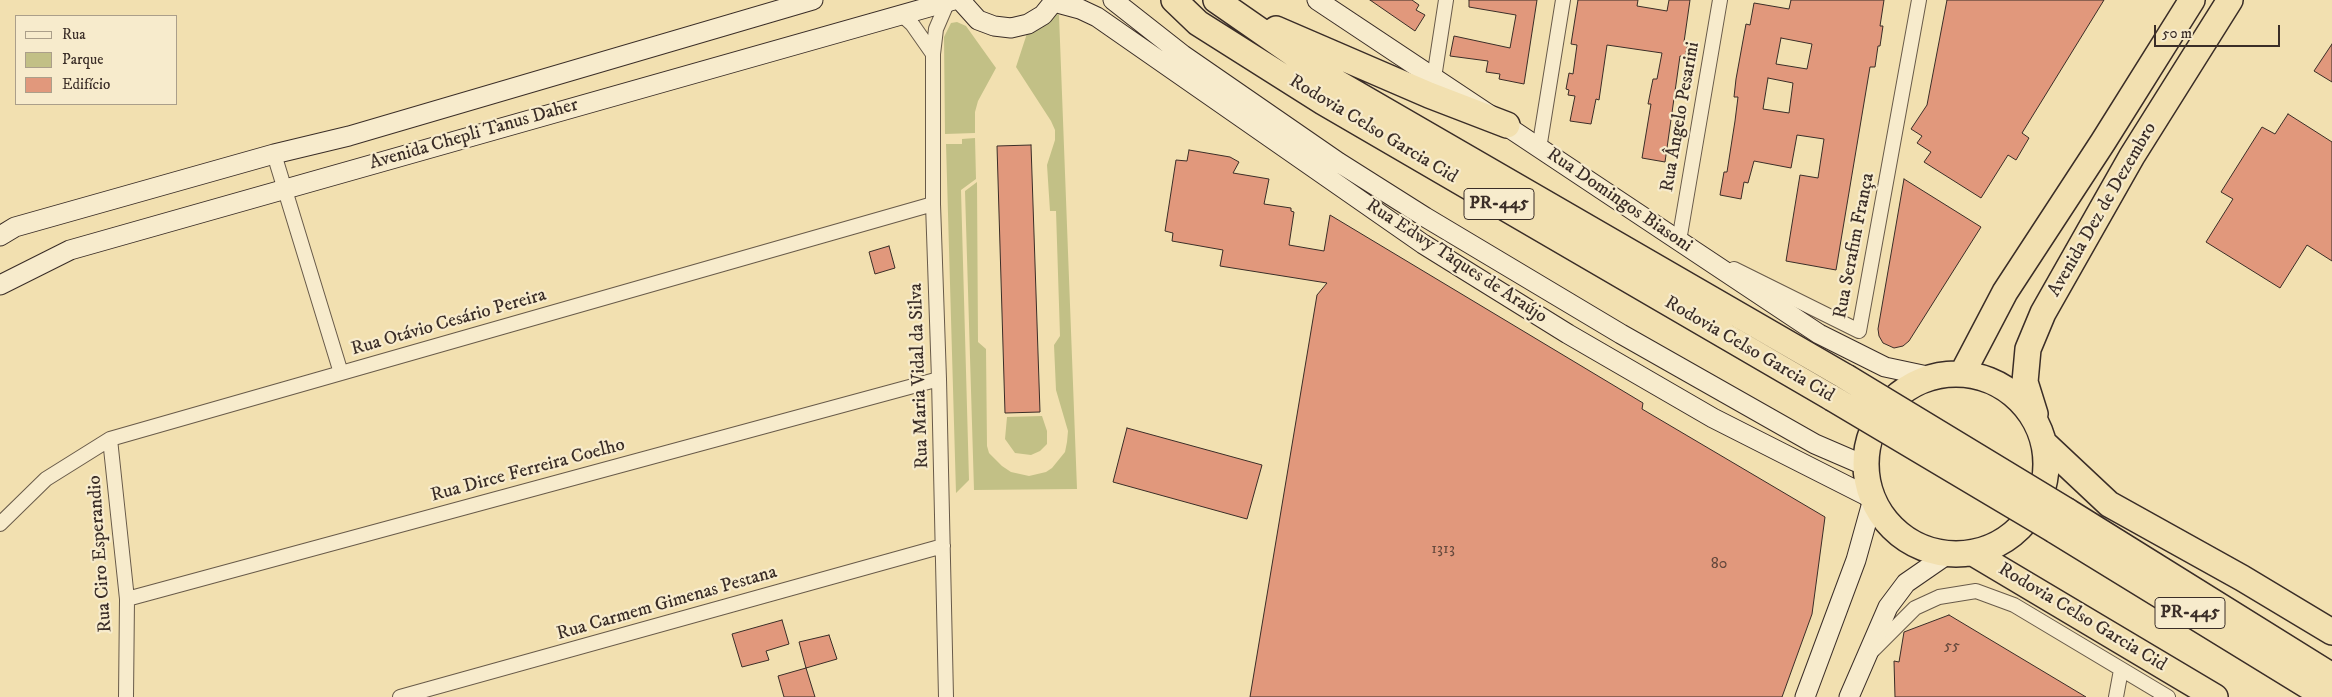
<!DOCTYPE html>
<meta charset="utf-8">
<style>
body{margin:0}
#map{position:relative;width:2332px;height:697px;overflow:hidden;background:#f2e0b0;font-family:"IM FELL DW Pica",serif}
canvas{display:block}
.legend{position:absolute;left:15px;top:15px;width:162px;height:90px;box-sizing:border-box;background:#f7ebcc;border:1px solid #ab9f8a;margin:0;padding:6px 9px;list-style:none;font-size:15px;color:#3a2d27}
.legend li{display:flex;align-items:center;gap:10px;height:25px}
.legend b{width:25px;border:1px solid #ab9f8a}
.scale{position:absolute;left:2154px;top:25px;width:126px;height:22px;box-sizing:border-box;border:2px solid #3a2d27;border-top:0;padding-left:6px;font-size:15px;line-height:18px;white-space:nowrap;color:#3a2d27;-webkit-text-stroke:4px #f7ebcc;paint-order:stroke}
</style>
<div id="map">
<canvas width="2332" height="697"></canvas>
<ul class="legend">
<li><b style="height:6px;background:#f7ebcc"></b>Rua</li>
<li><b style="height:14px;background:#c2c086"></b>Parque</li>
<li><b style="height:14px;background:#e1987c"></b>Edifício</li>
</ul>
<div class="scale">50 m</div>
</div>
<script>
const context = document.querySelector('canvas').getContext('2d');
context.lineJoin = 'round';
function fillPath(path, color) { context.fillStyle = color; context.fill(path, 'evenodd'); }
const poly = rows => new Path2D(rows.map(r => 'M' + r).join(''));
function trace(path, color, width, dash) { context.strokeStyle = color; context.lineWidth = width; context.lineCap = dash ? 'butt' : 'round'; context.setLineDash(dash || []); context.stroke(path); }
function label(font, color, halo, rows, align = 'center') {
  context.font = font + ' "IM FELL DW Pica",serif'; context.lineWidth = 4.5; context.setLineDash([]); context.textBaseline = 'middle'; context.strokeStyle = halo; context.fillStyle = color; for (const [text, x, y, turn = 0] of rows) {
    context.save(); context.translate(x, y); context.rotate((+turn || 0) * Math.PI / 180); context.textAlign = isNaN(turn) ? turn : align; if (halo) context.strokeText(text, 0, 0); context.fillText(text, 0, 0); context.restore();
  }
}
fillPath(poly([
 [1035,9,1051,9,1059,15,1077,489,974,490,965,191,977,182,978,342,986,349,987,446,989,453,1002,466,1011,472,1029,476,1046,472,1052,468,1065,452,1067,442,1068,431,1056,390,1054,345,1060,336,1056,211,1050,211,1047,165,1055,140,1055,130,1051,121,1016,67],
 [957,22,966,26,996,68,978,101,975,112,975,133,945,134,944,37,951,23],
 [975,138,976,179,961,190,969,480,956,493,946,144,962,144,962,139],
 [1042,416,1047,431,1047,444,1040,451,1031,455,1015,453,1005,439,1007,417]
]), '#c2c086');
const building = poly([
 [1370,0,1412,0,1419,5,1416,10,1425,15,1415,31,1370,0],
 [1469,0,1537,0,1524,84,1499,79,1500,74,1486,72,1488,61,1450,56,1454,36,1510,48,1516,15,1469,7,1469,0],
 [1578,0,1638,0,1637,6,1667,11,1669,0,1690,0,1684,42,1688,43,1685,57,1680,56,1665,162,1642,158,1651,104,1648,104,1653,79,1657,79,1662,53,1607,45,1599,100,1596,99,1591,124,1570,121,1575,96,1568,95,1569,90,1566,89,1569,73,1573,74,1577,45,1571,44,1578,0],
 [1791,0,1884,0,1880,26,1883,26,1880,46,1878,46,1875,67,1870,67,1836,270,1786,261,1800,175,1818,178,1824,139,1797,135,1791,168,1754,161,1748,183,1744,182,1741,199,1720,195,1724,172,1727,172,1735,121,1738,97,1734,97,1736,79,1746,24,1750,25,1754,3,1789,9,1791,0],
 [1781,38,1812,44,1807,69,1776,64,1781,38],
 [1768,78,1793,83,1789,113,1763,109,1768,78],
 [1947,0,2104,0,2022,133,2029,138,2016,160,2008,155,1981,198,1924,162,1931,152,1917,143,1922,136,1911,129,1927,105,1947,0],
 [2332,44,2332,82,2314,71,2332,44],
 [2288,114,2332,142,2332,261,2307,245,2280,288,2206,242,2233,199,2221,192,2262,127,2275,134,2288,114],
 [1031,145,1040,412,1005,413,997,146,1031,145],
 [1189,150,1230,157,1239,162,1233,173,1269,179,1264,204,1291,208,1291,211,1294,212,1289,245,1324,251,1330,215,1643,403,1642,409,1825,517,1812,614,1782,697,1250,697,1317,295,1327,283,1220,266,1223,250,1172,241,1173,233,1165,231,1176,160,1187,161,1189,150],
 [1904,179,1981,227,1909,341,1903,346,1894,348,1883,343,1879,336,1878,329,1904,179],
 [889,246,895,268,875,274,869,252,889,246],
 [1127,428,1262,465,1247,519,1113,482,1127,428],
 [1949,615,2086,697,1895,697,1894,661,1899,662,1904,632,1949,615],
 [782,620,789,644,766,651,769,660,742,667,732,634,782,620],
 [829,635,837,659,806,668,799,642,829,635],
 [806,668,815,697,784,697,778,676,806,668]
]);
fillPath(building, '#e1987c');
trace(building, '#3a2d27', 1);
const street = poly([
 [901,14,912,24,933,54],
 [1434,78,1446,0],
 [1539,149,1563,0],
 [274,154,341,373],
 [1685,244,1679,241,1720,0],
 [1734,269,1859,331,1919,0],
 [110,439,127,599,126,697],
 [0,524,46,479,110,439,933,204],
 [127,599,939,379],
 [1873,650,1915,608,1939,597,1976,591,2014,605,2168,697],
 [400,697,943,546],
 [946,697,939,379,933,204,933,54,936,29,948,1],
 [2116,697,2121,670]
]);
const secondary = poly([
 [960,0,978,20,994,26,1011,28,1028,24,1043,15,1055,0],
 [1113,0,1183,55,1338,162,1425,217,1621,334,1815,444,1866,466],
 [1317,0,1819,334,1885,367,1932,377],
 [1054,2,1080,9,1097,17,1423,244,1568,334,1713,418,1873,499,1856,560,1805,697],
 [0,236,15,227,274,154,349,136,813,0],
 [0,285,70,250,954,0],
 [1849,697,1888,607,1906,583,1948,554]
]);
const highway = poly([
 [1174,0,1198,23,1323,102,1832,398],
 [1216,0,1324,75,1846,377],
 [1276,29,1429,95,1507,125],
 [1962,374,2005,292,2103,142,2192,0],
 '1866 464a90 90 0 1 1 180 0a90 90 0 1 1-180 0Z',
 [2035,414,2025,382,2028,349,2043,313,2132,156,2230,0],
 [2044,443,2109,504,2242,578,2332,632],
 [2067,511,2332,676],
 [2054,530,2326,697],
 [1973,553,2215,697]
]);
trace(street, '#685a49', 16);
trace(secondary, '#3a2d27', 21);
trace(highway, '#3a2d27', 28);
trace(street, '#f7ebcc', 14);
trace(secondary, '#f7ebcc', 19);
trace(highway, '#f2e0b0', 25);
const highwayBridge = poly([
 [1846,377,2067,511],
 [1832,398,2054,530]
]);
trace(highwayBridge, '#3a2d27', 28, []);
trace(highwayBridge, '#f2e0b0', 25);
label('16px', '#64483c', null, [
 ["1313",1443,550],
 ["80",1719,565],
 ["55",1952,647]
]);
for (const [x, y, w] of [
 [1499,204,70],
 [2190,613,70]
]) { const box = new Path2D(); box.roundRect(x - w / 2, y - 15.5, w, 31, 4); context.fillStyle = '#f7ebcc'; context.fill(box); trace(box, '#3a2d27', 1); }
label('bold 18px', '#3a2d27', null, [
 ["PR-445",1499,204],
 ["PR-445",2190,613]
]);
label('19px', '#3a2d27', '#f7ebcc', [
 ["Rua Ângelo Pesarini",1681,117,-80],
 ["Rodovia Celso Garcia Cid",1373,130,31],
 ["Avenida Chepli Tanus Daher",474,135,-16],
 ["Rua Domingos Biasoni",1619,201,34],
 ["Avenida Dez de Dezembro",2103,210,-60],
 ["Rua Serafim França",1855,246,-79],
 ["Rua Edwy Taques de Araújo",1456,262,33],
 ["Rua Otávio Cesário Pereira",449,323,-16],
 ["Rodovia Celso Garcia Cid",1749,350,30],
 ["Rua Maria Vidal da Silva",920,376,-92],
 ["Rua Dirce Ferreira Coelho",528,471,-15],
 ["Rua Ciro Esperandio",101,554,-94],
 ["Rua Carmem Gimenas Pestana",667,604,-16],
 ["Rodovia Celso Garcia Cid",2082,618,31]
]);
</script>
